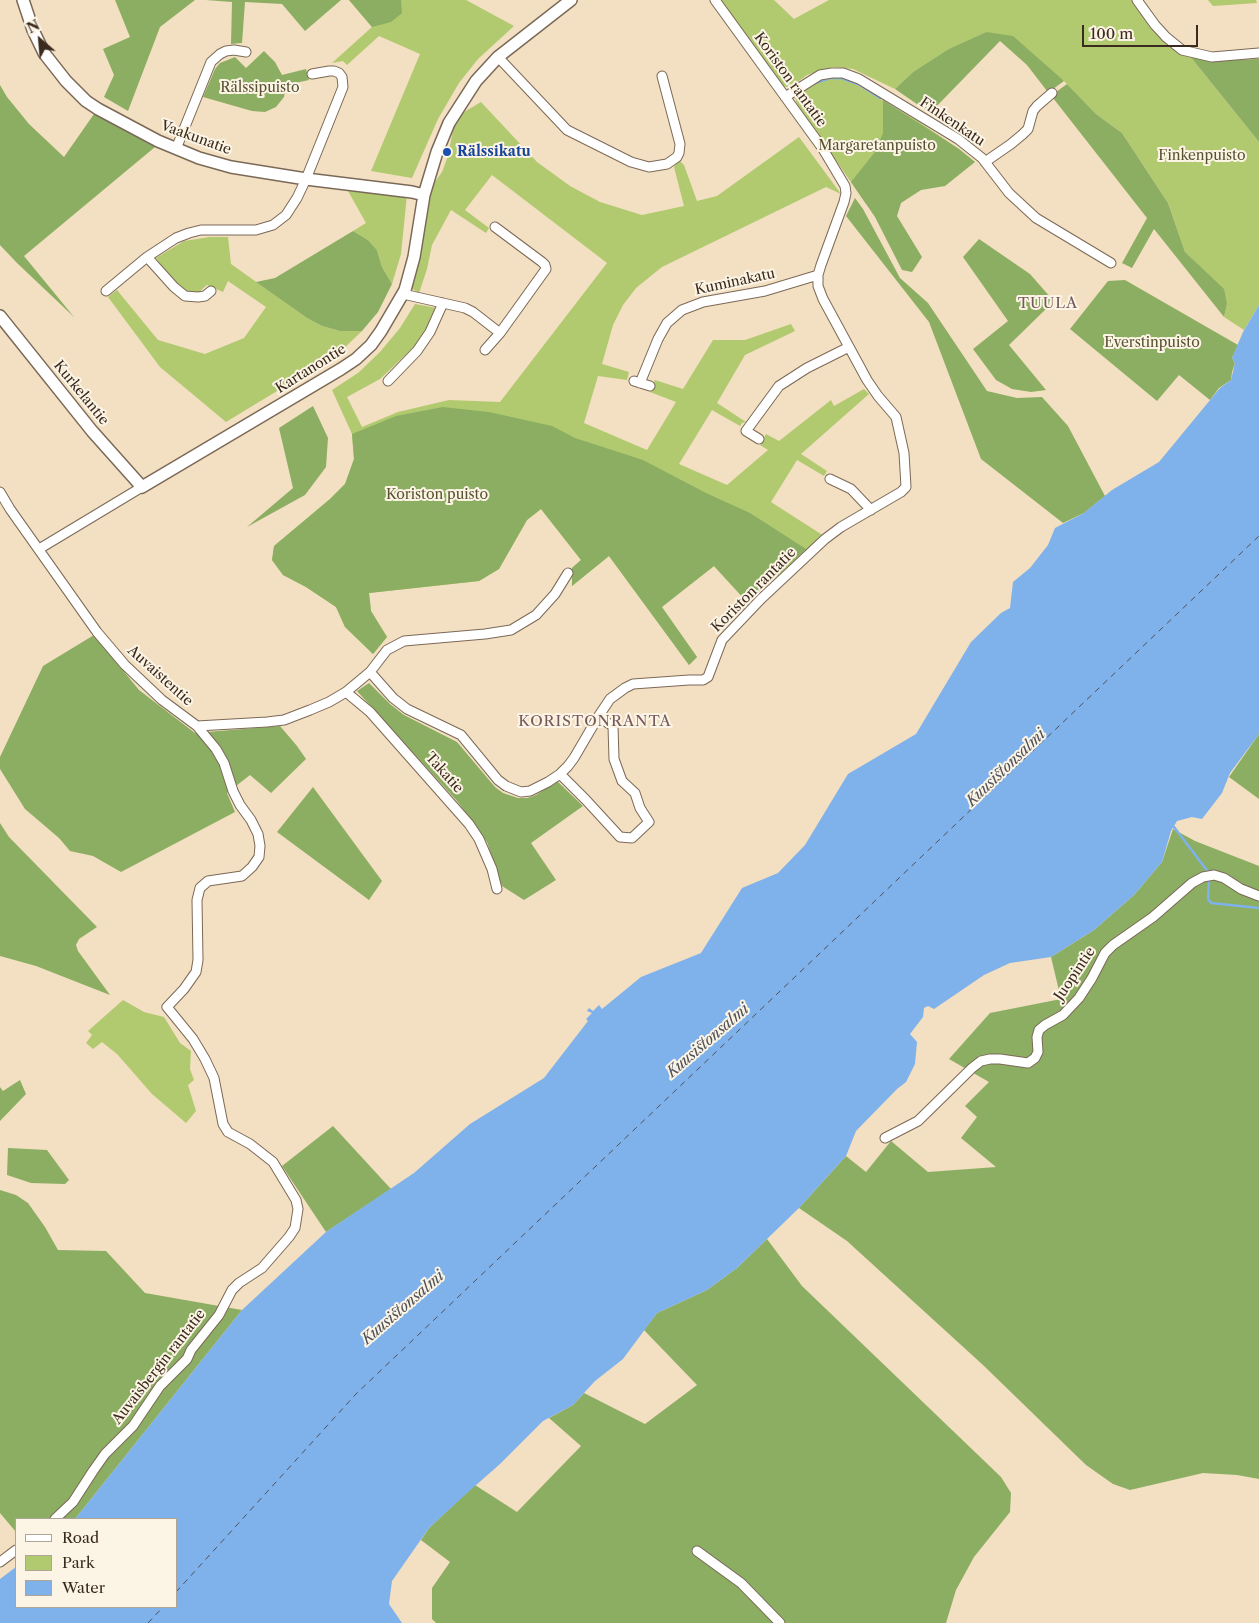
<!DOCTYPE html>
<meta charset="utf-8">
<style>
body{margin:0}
#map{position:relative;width:1259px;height:1623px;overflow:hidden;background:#f3dfc1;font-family:"Libre Caslon Text",serif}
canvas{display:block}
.legend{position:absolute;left:15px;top:1518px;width:162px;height:90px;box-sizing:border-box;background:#fcf5e5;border:1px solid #afa495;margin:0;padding:6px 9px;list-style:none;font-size:15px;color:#3b2a1e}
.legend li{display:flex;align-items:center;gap:10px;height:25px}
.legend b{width:25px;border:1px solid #afa495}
.north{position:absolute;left:15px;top:15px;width:50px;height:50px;-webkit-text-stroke:4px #fcf5e5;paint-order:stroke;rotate:333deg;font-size:14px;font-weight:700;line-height:20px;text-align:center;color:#3b2a1e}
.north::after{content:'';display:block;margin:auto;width:18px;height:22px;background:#3b2a1e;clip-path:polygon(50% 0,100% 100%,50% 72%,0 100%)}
.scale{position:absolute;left:1082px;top:25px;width:116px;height:22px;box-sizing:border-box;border:2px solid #3b2a1e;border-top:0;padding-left:6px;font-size:15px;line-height:18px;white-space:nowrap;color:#3b2a1e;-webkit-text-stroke:4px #fcf5e5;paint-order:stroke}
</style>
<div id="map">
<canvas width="1259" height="1623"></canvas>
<ul class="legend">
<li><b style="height:6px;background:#fff"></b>Road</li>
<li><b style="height:14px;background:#b1ca70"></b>Park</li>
<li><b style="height:14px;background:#7fb1eb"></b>Water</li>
</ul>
<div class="north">N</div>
<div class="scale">100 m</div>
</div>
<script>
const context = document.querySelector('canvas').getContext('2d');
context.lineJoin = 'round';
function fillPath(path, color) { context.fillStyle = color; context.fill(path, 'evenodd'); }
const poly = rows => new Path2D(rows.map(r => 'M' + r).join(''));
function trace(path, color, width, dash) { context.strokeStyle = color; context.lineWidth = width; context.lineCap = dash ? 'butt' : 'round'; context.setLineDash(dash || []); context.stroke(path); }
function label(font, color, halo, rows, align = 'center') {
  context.font = font + ' "Libre Caslon Text",serif'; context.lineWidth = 4; context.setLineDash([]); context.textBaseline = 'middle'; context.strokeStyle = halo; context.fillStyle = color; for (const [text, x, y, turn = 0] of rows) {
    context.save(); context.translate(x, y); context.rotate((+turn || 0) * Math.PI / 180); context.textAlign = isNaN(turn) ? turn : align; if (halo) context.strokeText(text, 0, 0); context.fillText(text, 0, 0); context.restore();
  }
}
fillPath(poly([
 [349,0,466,0,514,26,478,59,459,83,438,119,412,178,371,171,420,54,379,36,347,65,343,61,332,63,372,27],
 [720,0,774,0,794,19,829,0,1133,0,1189,55,1259,142,1259,305,1244,330,1224,317,1227,304,1195,262,1185,252,1168,203,1122,133,1096,114,1064,81,986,32,950,49,913,72,895,89,853,69,834,67,824,69,807,75,792,86,787,87,782,86],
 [1208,0,1256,0,1257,3,1213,6],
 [826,78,841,79,855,84,919,122,959,149,975,162,922,168,866,204,797,104,795,98,801,93],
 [481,102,537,162,570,186,600,202,642,215,684,206,674,167,679,160,684,165,697,201,717,196,799,137,841,194,826,187,662,267,636,288,623,305,613,325,602,364,629,372,627,380,598,376,584,423,647,450,676,402,650,392,655,380,683,389,713,340,745,340,791,324,795,331,745,355,717,403,746,422,742,423,740,426,712,410,679,464,727,485,768,450,760,445,766,434,779,441,831,400,834,406,864,389,869,394,801,454,827,471,824,476,797,460,771,502,824,536,747,602,714,566,661,607,697,657,689,665,609,556,572,586,572,568,581,560,541,509,527,520,499,569,479,581,369,593,371,611,387,637,373,654,345,627,336,607,306,587,283,575,272,560,274,546,330,499,345,484,354,459,352,434,332,390,358,373,380,352,400,328,415,304,437,308,427,328,414,347,380,379,347,397,362,427,398,412,449,400,500,402,607,263,492,175,465,210,489,228,486,233,451,210,432,245,427,269,419,293,411,288,432,186,442,172,448,156,454,125,459,115],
 [348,191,407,195,401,254,392,284,382,267,377,250,368,240,353,231,366,223],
 [210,237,228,237,231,264,307,318,322,326,340,331,362,331,338,354,226,422,160,367,108,297,117,290,158,340,205,354,244,338,266,307,228,281,223,292,207,285,198,293,188,291,177,286,156,258,184,241],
 [123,1000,144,1012,164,1017,180,1043,191,1051,190,1069,194,1080,188,1085,196,1111,186,1123,152,1094,117,1054,102,1042,93,1049,86,1043,92,1035,88,1031]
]), '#b1ca70');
fillPath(poly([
 [115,0,195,0,160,27,128,111,104,97,114,75,103,49,130,37],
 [206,0,341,0,305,31,282,4,245,2,242,43,231,44,232,2],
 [349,0,401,0,402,13,391,22,372,27],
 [986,32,1013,36,1064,81,1053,89,1047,91,1027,65,1000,41,930,113,895,89,913,72,949,49],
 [264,51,275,62,282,75,306,69,309,80,286,85,284,97,276,107,265,112,252,111,203,97,215,69,220,63,235,57,246,68],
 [1189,55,1229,60,1259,59,1259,142],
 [1067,84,1096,114,1122,133,1168,203,1185,252,1224,289,1227,304,1224,317,1154,229,1132,268,1122,263,1147,218,1053,98,1056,92],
 [0,85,7,97,29,124,64,157,94,114,155,147,24,256,74,317,17,263,0,245],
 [883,100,959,149,975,162,945,186,921,190,901,203,897,216,922,257,912,272,902,270,875,217,851,182,875,152,883,133],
 [855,198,863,209,900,278,928,303,987,391,1017,398,1042,397,1068,426,1105,496,1084,513,1063,523,981,459,929,322,846,216],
 [353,231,368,240,377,250,382,267,392,284,378,312,362,331,340,331,322,326,307,318,256,282,275,278],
 [979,239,1030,274,1051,298,1047,308,1009,345,1046,390,1031,392,1012,389,996,380,973,349,1008,321,963,257],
 [1125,280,1238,345,1232,358,1235,363,1232,372,1231,380,1219,388,1210,400,1179,375,1157,401,1070,329,1108,281],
 [313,406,328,438,326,467,305,495,247,527,293,488,279,428],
 [443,407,489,412,552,426,575,438,643,460,706,493,750,513,806,549,747,602,714,566,662,607,697,657,689,665,609,556,572,586,572,568,581,560,541,509,527,520,499,569,479,581,369,593,371,611,387,637,373,654,345,627,336,607,306,587,283,575,272,560,274,546,330,499,345,484,354,459,352,434,396,416],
 [94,635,139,690,195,733,280,726,297,746,306,759,271,793,250,775,227,793,235,812,121,872,93,856,70,851,59,838,25,809,0,769,0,757,43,666],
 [369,683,390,704,404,715,457,742,495,787,503,793,518,798,527,798,536,795,557,781,583,806,531,843,556,880,524,900,502,886,487,842,473,822,457,801,357,691],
 [1259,734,1259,799,1229,777],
 [313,787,382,881,369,900,277,832],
 [0,823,9,837,97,927,79,939,76,945,78,951,110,995,36,966,0,956],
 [1173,829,1195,841,1259,866,1259,1479,1237,1475,1203,1473,1130,1490,1113,1484,1086,1465,983,1365,847,1241,799,1208,846,1156,866,1172,891,1141,928,1172,996,1167,961,1138,977,1117,965,1106,989,1082,949,1059,990,1013,1061,999,1051,957,1094,930,1134,895,1162,862],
 [20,1080,26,1094,0,1121,0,1087,3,1091],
 [333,1126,391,1189,326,1232,282,1166],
 [8,1148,47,1150,69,1180,65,1184,31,1183,7,1175],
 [0,1190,16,1195,28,1203,45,1227,58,1250,106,1251,145,1293,242,1310,75,1519,16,1519,16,1532,0,1513],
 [767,1239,802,1286,1001,1477,1011,1493,1010,1512,974,1557,956,1590,946,1623,436,1623,432,1619,432,1588,450,1562,421,1540,429,1528,475,1485,517,1512,581,1446,549,1418,573,1405,584,1393,645,1424,697,1385,644,1330,657,1313,707,1290,737,1268]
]), '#8cae62');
fillPath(poly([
 [1259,305,1259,734,1230,773,1222,793,1202,819,1192,817,1177,821,1171,831,1162,862,1134,895,1094,930,1051,957,1010,963,984,975,934,1009,928,1006,924,1008,923,1017,910,1034,917,1042,915,1064,906,1082,897,1089,856,1131,846,1156,799,1208,737,1268,707,1290,657,1313,623,1359,595,1381,573,1405,543,1421,500,1464,467,1493,429,1528,392,1581,389,1604,402,1623,0,1623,0,1579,16,1567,16,1607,176,1607,176,1519,75,1519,242,1310,326,1232,414,1173,470,1124,544,1078,588,1021,586,1019,592,1013,587,1011,589,1008,593,1011,599,1005,602,1009,641,977,701,953,742,888,778,873,805,845,848,774,916,734,971,642,1001,613,1010,608,1013,582,1030,568,1048,545,1055,528,1084,513,1112,490,1159,462,1220,388,1231,380,1235,363,1232,358,1243,332]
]), '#7fb1eb');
trace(poly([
 [815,83,830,78,841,78,858,84,880,98],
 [1174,827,1209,873],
 [1209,881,1208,899,1211,903,1259,908]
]), '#7fb1eb', 2.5);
trace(poly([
 [176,1592,356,1394,1259,536],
 [148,1623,163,1607]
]), '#4f525c', 1, [6, 5]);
const street = poly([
 [1137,0,1155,25,1166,37,1182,50,1212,57,1259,53],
 [498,57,567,130,631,162,649,167,667,164,677,157,679,153,680,144,662,76],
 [785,97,820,75,832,73,843,73,859,79,958,139,982,158,1009,193,1036,218,1111,263],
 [176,149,211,62,220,54,226,51,234,50,246,52],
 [985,162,1011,144,1023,134,1028,129,1033,111,1037,106,1052,93],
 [106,291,147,257],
 [211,291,205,296,198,297,185,296,174,287,147,257,176,238,189,233,201,230,256,230,273,225,286,215,297,198,306,179,343,87,342,77,339,73,334,71,329,71,312,74],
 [403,294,465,308,473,312,500,333],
 [485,350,500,333,546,269,545,265,542,262,495,227],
 [388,381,417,351,430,332,443,303],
 [634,381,650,386],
 [640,383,658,339,667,323,682,310,703,302,765,291,818,275],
 [759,439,746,431,779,386,807,368,849,347],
 [830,479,851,489,871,510],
 [0,492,10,509,97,632,125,665,162,700,197,726,216,749,224,763,233,791,240,805,251,820,258,834,260,846,259,857,252,867,242,876,208,881,200,888,197,900,198,960,196,972,184,989,167,1007,193,1039,205,1059,214,1078,223,1124,228,1132,250,1144,273,1162,296,1200,298,1209,295,1228,289,1237,262,1268,239,1283,232,1290,219,1315,191,1350,187,1359,160,1386,133,1426,105,1454,93,1471,73,1502,55,1519],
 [39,549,142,487],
 [370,672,393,698,407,709,461,735,498,780,506,786,521,792,530,791,548,782,560,774,568,766,574,758,598,717,610,699,625,688,633,684,689,680,703,680,708,677,722,640,761,599,825,539,841,527,901,492,906,487,904,453,896,417,878,396,867,380,823,299,818,286,818,275,821,265,844,202,846,193,845,186,823,149,715,0],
 [346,692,370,712,469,824,479,839,492,869,497,889],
 [197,726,267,722,284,720,310,710,329,702,346,692,370,672,387,650,404,641,485,634,511,630,536,615,555,594,568,573],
 [560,774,586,800,620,837,632,838,649,822,640,808,635,793,622,781,614,759,613,726,598,717],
 [885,1138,918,1121,972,1068,981,1061,990,1059,1000,1059,1028,1063,1035,1058,1038,1052,1037,1037,1039,1030,1045,1025,1063,1015,1079,998,1092,978,1105,953,1113,945,1153,917,1192,883,1203,877,1214,875,1224,878,1241,889,1259,896],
 [697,1551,741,1583,780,1623],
 [0,1562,16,1550]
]);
const secondary = poly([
 [23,0,33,30,44,53,66,81,86,101,98,109,158,141,199,158,231,167,306,179,412,192,424,195],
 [0,316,92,431,142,487,341,369,356,359,371,345,381,331,405,290,414,257,424,195,437,152,449,123,476,81,498,57,571,0]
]);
trace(street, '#7b6957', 11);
trace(secondary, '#7b6957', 14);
trace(street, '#fff', 9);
trace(secondary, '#fff', 11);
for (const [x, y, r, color] of [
 [447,152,5,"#1a4fb4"]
]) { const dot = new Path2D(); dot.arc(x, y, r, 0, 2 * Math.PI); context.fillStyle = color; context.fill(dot); trace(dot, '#fcf5e5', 2); }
label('14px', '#3b2a1e', '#fcf5e5', [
 ["Koriston rantatie",790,80,54],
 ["Finkenkatu",952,122,34],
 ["Vaakunatie",196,138,20],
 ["Kuminakatu",735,282,-12],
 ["Kartanontie",311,369,-32],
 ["Kurkelantie",81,393,51],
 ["Koriston rantatie",754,590,-45],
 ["Auvaistentie",160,676,42],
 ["Takatie",444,773,48],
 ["Juopintie",1075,974,-56],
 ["Auvaisbergin rantatie",159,1367,-52]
]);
label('14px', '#585232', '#fcf5e5', [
 ["Rälssipuisto",260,88],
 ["Margaretanpuisto",877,146],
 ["Finkenpuisto",1202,156],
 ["Everstinpuisto",1152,343],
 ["Koriston puisto",437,495]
]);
label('bold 14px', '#164399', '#fcf5e5', [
 ["Rälssikatu",457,152]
], 'left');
context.letterSpacing = '1px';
label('15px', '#76595d', '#fcf5e5', [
 ["TUULA",1048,304],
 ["KORISTONRANTA",595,722]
]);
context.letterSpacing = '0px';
label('italic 15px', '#4f525c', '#fcf5e5', [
 ["Kuusistonsalmi",1006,768,-44],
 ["Kuusistonsalmi",708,1041,-41],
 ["Kuusistonsalmi",403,1308,-41]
]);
</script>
